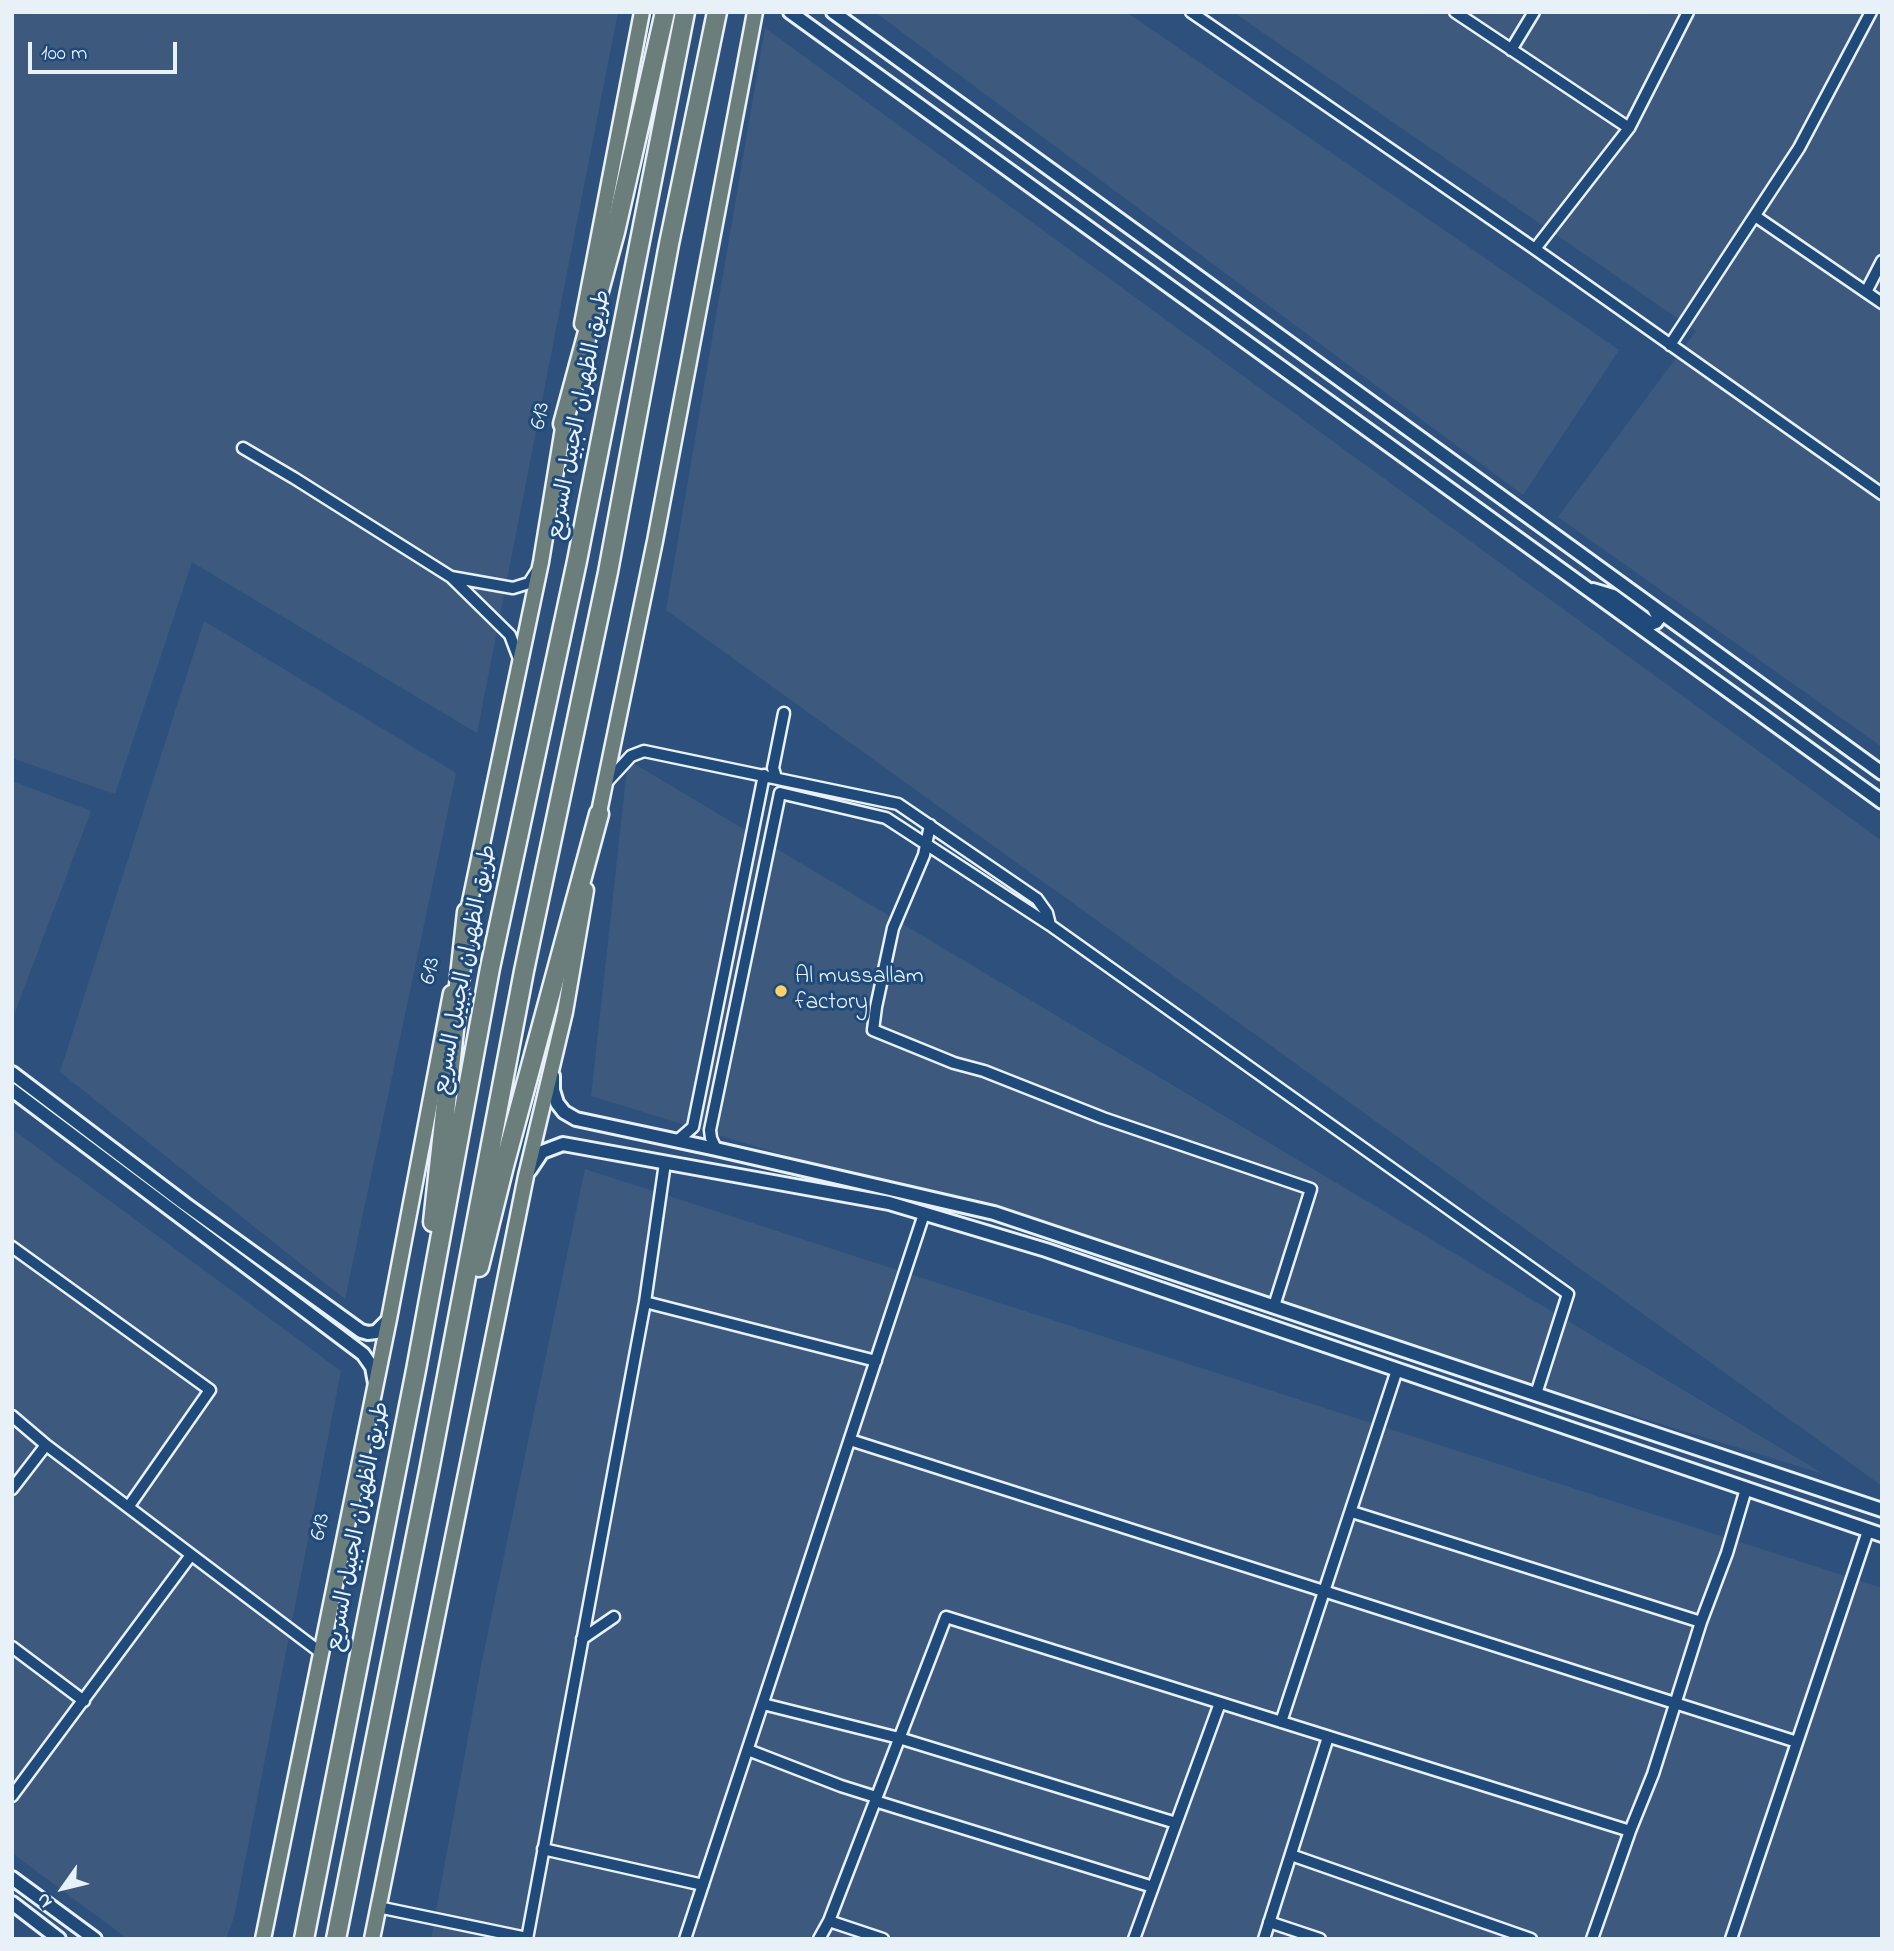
<!DOCTYPE html>
<meta charset="utf-8">
<style>
body{margin:0}
#map{position:relative;width:1894px;height:1951px;overflow:hidden;background:#2d517c;font-family:"Indie Flower",sans-serif}
canvas{display:block}
.frame{position:absolute;inset:0;border:14px solid #e8f1f8;pointer-events:none}
.north{position:absolute;left:28px;top:1853px;width:70px;height:70px;-webkit-text-stroke:5px #1f4a7a;paint-order:stroke;rotate:236deg;font-size:19px;font-weight:700;line-height:28px;text-align:center;color:#e8f1f8}
.north::after{content:'';display:block;margin:auto;width:24px;height:32px;background:#e8f1f8;clip-path:polygon(50% 0,100% 100%,50% 72%,0 100%)}
.scale{position:absolute;left:28px;top:42px;width:149px;height:32px;box-sizing:border-box;border:4px solid #e8f1f8;border-top:0;padding-left:9px;font-size:21px;line-height:24px;white-space:nowrap;color:#e8f1f8;-webkit-text-stroke:5px #1f4a7a;paint-order:stroke}
</style>
<div id="map">
<canvas width="1894" height="1951"></canvas>
<div class="frame"></div>
<div class="north">N</div>
<div class="scale">100 m</div>
</div>
<script>
const context = document.querySelector('canvas').getContext('2d');
context.lineJoin = 'round';
function fillPath(path, color) { context.fillStyle = color; context.fill(path, 'evenodd'); }
const poly = rows => new Path2D(rows.map(r => 'M' + r).join(''));
function trace(path, color, width, dash) { context.strokeStyle = color; context.lineWidth = width; context.lineCap = dash ? 'butt' : 'round'; context.setLineDash(dash || []); context.stroke(path); }
function label(font, color, halo, rows, align = 'center') {
  context.font = font + ' "Indie Flower","Playpen Sans Arabic",sans-serif'; context.lineWidth = 6; context.setLineDash([]); context.textBaseline = 'middle'; context.strokeStyle = halo; context.fillStyle = color; for (const [text, x, y, turn = 0] of rows) {
    context.save(); context.translate(x, y); context.rotate((+turn || 0) * Math.PI / 180); context.textAlign = isNaN(turn) ? turn : align; if (halo) context.strokeText(text, 0, 0); context.fillText(text, 0, 0); context.restore();
  }
}
fillPath(poly([
 [12,12,618,12,477,733,192,562,115,794,12,758],
 [875,12,1126,12,1619,350,1523,495],
 [1233,12,1882,12,1882,747,1558,517,1696,331],
 [765,28,1882,841,1882,1486,666,610],
 [204,621,456,773,345,1299,60,1072],
 [628,760,1824,1474,591,1096],
 [12,781,91,811,12,1020],
 [12,1129,341,1371,234,1917,226,1939,128,1939,12,1853],
 [585,1169,1882,1588,1882,1939,431,1939,482,1661]
]), '#3d5a7e');
const street = poly([
 [1191,12,1535,249,1882,494],
 [1455,12,1629,128],
 [1511,50,1534,12],
 [1755,216,1882,303],
 [1535,249,1629,128,1688,12],
 [1866,292,1882,261],
 [1670,345,1799,148,1871,12],
 [243,448,294,478,451,577],
 [519,659,510,635,451,577,513,588,529,583,536,572],
 [776,778,773,768,784,713],
 [607,782,631,756,644,751,898,804,1037,899,1047,913,1050,925],
 [930,825,924,855,893,928,876,1007,873,1030,954,1063,984,1071,1103,1118,1311,1189,1274,1306],
 [677,1141,693,1127,764,775],
 [716,1149,711,1138,710,1130,780,793,886,818,1050,925,1568,1294,1536,1394],
 [12,1247,210,1390,129,1506],
 [645,1302,876,1361],
 [12,1416,46,1445,320,1652],
 [850,1440,1797,1742],
 [12,1489,46,1445],
 [1352,1512,1701,1622],
 [582,1639,614,1617],
 [12,1647,84,1701],
 [763,1704,899,1738,1176,1823],
 [1281,1722,1397,1370],
 [748,1750,841,1786,876,1797],
 [12,1796,191,1555],
 [875,1801,1153,1887],
 [1630,1831,1653,1774,1701,1622,1727,1553,1746,1489],
 [543,1849,703,1885],
 [1291,1855,1531,1939],
 [378,1907,527,1938],
 [1269,1922,1320,1939],
 [527,1939,645,1302,665,1163],
 [685,1939,924,1214],
 [819,1939,829,1921],
 [883,1939,829,1921,946,1617,1630,1831,1592,1939],
 [1134,1939,1220,1703],
 [1264,1939,1328,1737],
 [1731,1939,1868,1531]
]);
const secondary = poly([
 [790,12,1882,802],
 [833,12,1882,773],
 [1593,590,1613,596,1651,624,1656,622,1659,618,1653,607],
 [12,1073,185,1204,361,1331,368,1333,376,1332,389,1319],
 [553,1076,553,1090,557,1103,564,1112,576,1119,716,1149,994,1213,1882,1510],
 [12,1090,363,1354,372,1367,375,1383],
 [530,1170,542,1152,563,1144,889,1203,1046,1250,1882,1535],
 [12,1878,95,1939],
 [12,1903,59,1939]
]);
const primary = poly([
 [582,324,642,12],
 [597,822,655,541,755,12],
 [466,921,541,562,565,416],
 [263,1939,389,1319,451,993],
 [372,1939,526,1176,565,1012,586,890]
]);
const highway = poly([
 [563,424,615,232,665,12],
 [433,1222,467,912],
 [479,1267,504,1166,599,814],
 [304,1939,416,1370,490,968,577,561,685,12],
 [336,1939,429,1471,524,971,608,572,669,244,717,12]
]);
trace(street, '#e8f1f8', 15);
trace(secondary, '#e8f1f8', 18);
trace(primary, '#e8f1f8', 19);
trace(highway, '#e8f1f8', 23);
trace(street, '#1f4a7a', 10);
trace(secondary, '#1f4a7a', 12);
trace(primary, '#6c7e7c', 14);
trace(highway, '#6c7e7c', 18);
for (const [x, y, r, color] of [
 [781,991,7,"#ffd166"]
]) { const dot = new Path2D(); dot.arc(x, y, r, 0, 2 * Math.PI); context.fillStyle = color; context.fill(dot); trace(dot, '#1f4a7a', 2.5); }
label('23px', '#e8f1f8', '#1f4a7a', [
 ["طريق الظهران الجبيل السريع",581,415,-79],
 ["613",542,416,-80],
 ["طريق الظهران الجبيل السريع",467,970,-79],
 ["613",432,971,-78],
 ["613",322,1527,-79],
 ["طريق الظهران الجبيل السريع",360,1527,-79]
]);
label('23px', '#e8f1f8', '#1f4a7a', [
 ["Al mussallam",795,978],
 ["factory",795,1004]
], 'left');
</script>
